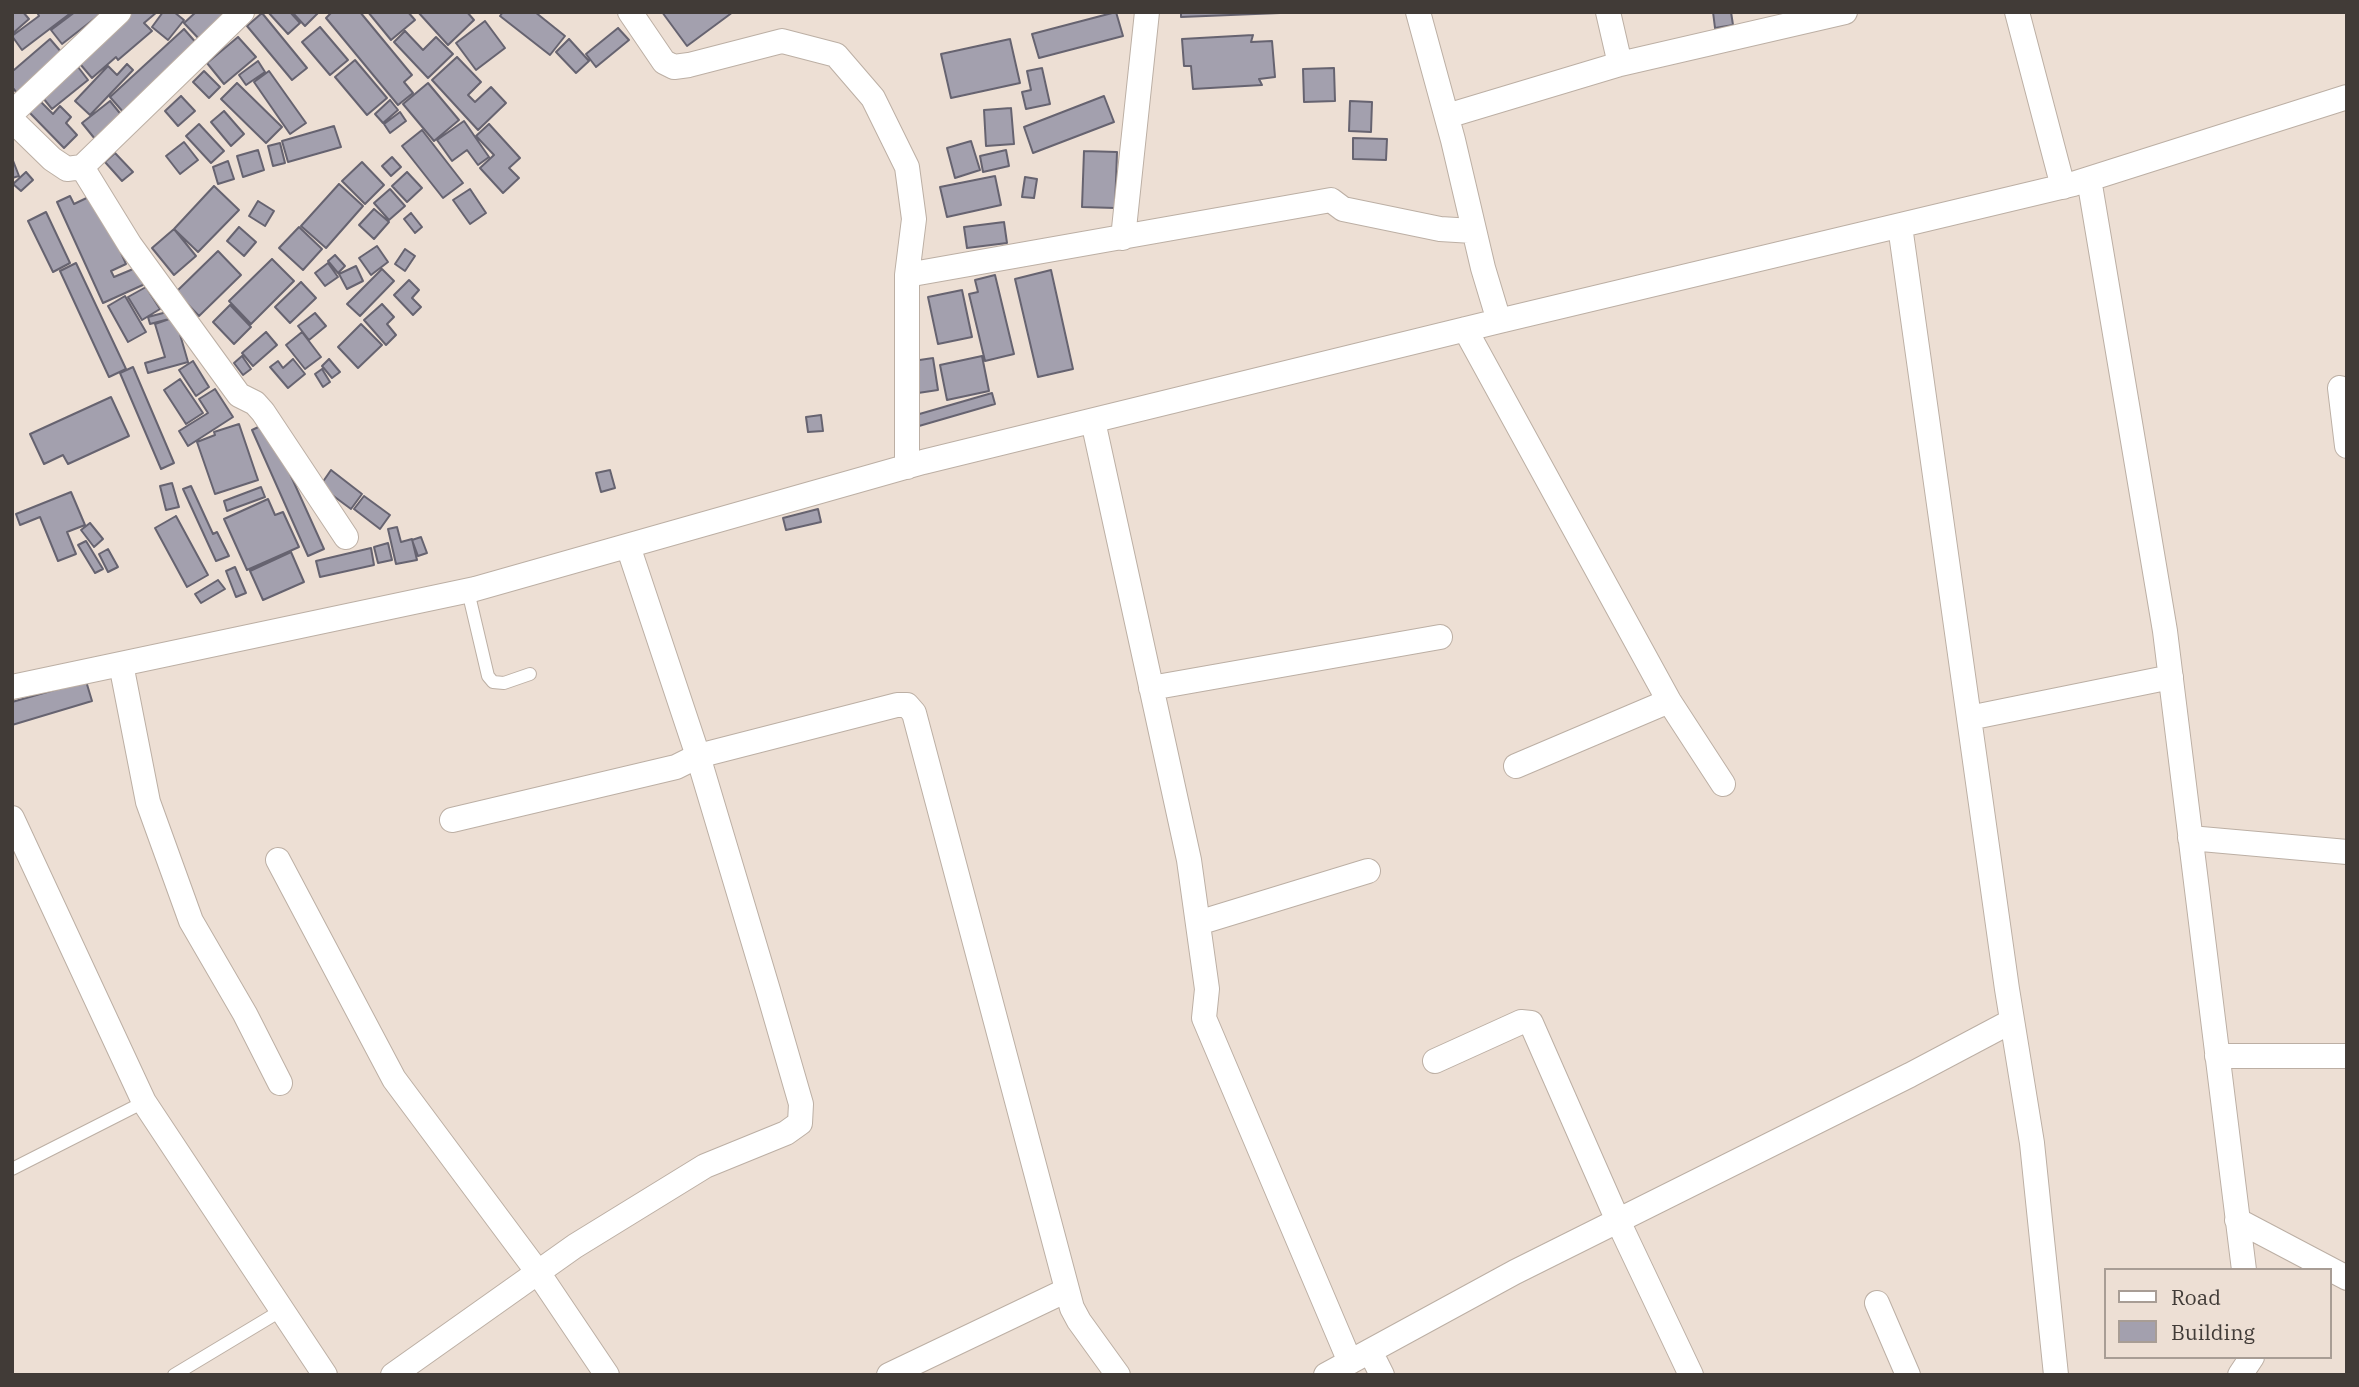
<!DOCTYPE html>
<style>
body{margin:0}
#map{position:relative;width:2359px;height:1387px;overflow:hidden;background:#eddfd4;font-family:"IBM Plex Serif",serif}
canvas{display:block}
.frame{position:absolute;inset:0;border:14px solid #413b37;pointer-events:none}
.legend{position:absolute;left:2104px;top:1268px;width:228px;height:91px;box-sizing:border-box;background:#eddfd4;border:2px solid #a89d95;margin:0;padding:9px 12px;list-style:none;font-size:21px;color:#413b37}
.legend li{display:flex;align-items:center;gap:14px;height:35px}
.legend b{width:35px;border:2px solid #a89d95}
</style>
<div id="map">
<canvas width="2359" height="1387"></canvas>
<div class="frame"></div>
<ul class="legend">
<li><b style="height:9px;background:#fff"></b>Road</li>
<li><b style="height:19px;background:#a3a0ae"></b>Building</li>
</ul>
</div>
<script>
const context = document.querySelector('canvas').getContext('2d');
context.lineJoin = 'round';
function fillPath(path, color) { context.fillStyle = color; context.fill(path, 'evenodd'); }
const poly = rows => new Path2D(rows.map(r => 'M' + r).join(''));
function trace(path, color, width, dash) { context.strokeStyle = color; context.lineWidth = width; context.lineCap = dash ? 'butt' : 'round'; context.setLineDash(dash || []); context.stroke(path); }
const building = poly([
 [12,12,23,12,29,19,12,34,12,12],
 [37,12,72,12,22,50,12,36,39,16,37,12],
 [75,12,103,12,62,44,51,30,75,12],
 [129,12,157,12,144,23,152,31,118,60,116,57,92,78,75,58,129,12],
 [163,12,174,12,184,20,168,40,152,27,163,12],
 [196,12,230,12,200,40,184,23,196,12],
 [268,12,290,12,300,23,288,34,268,12],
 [292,12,319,12,305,26,292,12],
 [332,12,360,12,412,75,404,82,413,93,398,105,326,18,332,12],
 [368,12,408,12,415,20,391,40,368,12],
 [418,12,467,12,474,20,448,45,418,12],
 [503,12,535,12,565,36,550,55,500,16,503,12],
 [662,12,733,12,687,46,662,12],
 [1116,12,1123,36,1039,58,1032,34,1116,12],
 [1181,12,1280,12,1280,13,1181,17,1181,12],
 [1713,12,1731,12,1733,25,1715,28,1713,12],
 [262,13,307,68,292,80,247,26,262,13],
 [485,21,505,48,476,70,456,43,485,21],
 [320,27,348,60,330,75,302,42,320,27],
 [618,28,629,40,596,67,586,54,618,28],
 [184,29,198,45,124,113,110,97,184,29],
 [405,31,423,50,436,37,453,54,428,78,394,42,405,31],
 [1253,35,1251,42,1272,41,1275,77,1259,79,1262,85,1193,89,1191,66,1184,66,1182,39,1253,35],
 [238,37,256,57,224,84,207,63,238,37],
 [50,39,62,53,17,93,12,87,12,68,14,70,50,39],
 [569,39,589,61,576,73,556,52,569,39],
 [1010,39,1020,83,951,98,941,54,1010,39],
 [457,57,481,82,468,95,475,102,491,87,506,103,478,130,432,80,457,57],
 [355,60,387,98,367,115,335,77,355,60],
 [258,61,265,72,246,85,239,75,258,61],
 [75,63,88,80,52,109,39,93,75,63],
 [127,64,133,70,90,115,75,101,108,66,117,75,127,64],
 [1042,68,1050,104,1026,109,1022,92,1031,90,1027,71,1042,68],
 [1334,68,1335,101,1304,102,1303,69,1334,68],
 [204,71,220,87,209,98,193,82,204,71],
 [269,71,306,123,290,134,254,82,269,71],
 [237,83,282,127,266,143,221,99,237,83],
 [428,83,459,120,434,141,403,104,428,83],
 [181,96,195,111,178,126,165,111,181,96],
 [1104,96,1114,122,1033,153,1024,127,1104,96],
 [39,100,53,114,60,106,71,117,66,123,77,135,64,148,28,111,39,100],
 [390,100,398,110,383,123,375,114,390,100],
 [110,101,123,117,95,139,82,123,110,101],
 [1350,101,1372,102,1371,132,1349,131,1350,101],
 [1011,108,1014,144,986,146,984,110,1011,108],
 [224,111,244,134,231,146,211,122,224,111],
 [400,112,406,121,390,133,384,124,400,112],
 [464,121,489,157,478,165,467,150,452,161,437,140,464,121],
 [199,124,224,151,211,163,186,136,199,124],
 [489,124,520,158,509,168,519,178,503,193,480,168,494,155,476,136,489,124],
 [334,126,341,147,288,162,282,141,334,126],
 [422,130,463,183,443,198,402,146,422,130],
 [1353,138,1387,139,1386,160,1353,159,1353,138],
 [971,141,980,170,955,178,947,148,971,141],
 [184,142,198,160,180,174,166,156,184,142],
 [280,143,285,163,273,166,268,146,280,143],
 [258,150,264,170,243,177,237,156,258,150],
 [1006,150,1009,166,983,172,980,156,1006,150],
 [1084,151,1117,152,1115,208,1082,207,1084,151],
 [115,153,133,172,122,181,105,162,115,153],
 [392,157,401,167,391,176,382,166,392,157],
 [12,158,19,176,12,178,12,158],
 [228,161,234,179,218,184,213,167,228,161],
 [362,162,384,185,365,204,342,181,362,162],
 [26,172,33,180,21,191,13,184,26,172],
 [407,172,422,188,407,202,392,186,407,172],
 [995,176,1001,205,947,217,940,187,995,176],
 [1025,177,1037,179,1034,198,1022,197,1025,177],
 [339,184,363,206,326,248,301,226,339,184],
 [214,186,239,210,198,252,174,229,214,186],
 [390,189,405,206,389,220,374,203,390,189],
 [470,189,486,213,470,224,453,200,470,189],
 [95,194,126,264,111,271,114,277,138,267,145,284,103,303,57,202,70,196,74,204,95,194],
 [258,201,274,211,265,226,249,216,258,201],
 [374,209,389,222,374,239,359,225,374,209],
 [46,212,70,263,53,272,28,221,46,212],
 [411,213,422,227,415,233,404,219,411,213],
 [1004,222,1007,243,967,248,964,227,1004,222],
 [239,227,256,242,244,256,227,241,239,227],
 [299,227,322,249,303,270,279,248,299,227],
 [174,229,196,256,174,275,152,248,174,229],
 [377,246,388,262,371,275,359,258,377,246],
 [405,249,415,256,405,271,395,264,405,249],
 [218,251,241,275,199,316,176,292,218,251],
 [335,255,345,266,338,273,328,261,335,255],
 [272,259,294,281,251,324,229,301,272,259],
 [76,263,126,369,109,377,60,271,76,263],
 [328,263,338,277,325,286,315,273,328,263],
 [356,266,363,281,347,289,339,274,356,266],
 [382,269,394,281,360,316,347,304,382,269],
 [1051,270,1073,369,1038,377,1015,279,1051,270],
 [995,275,1014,354,985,361,969,294,978,292,975,280,995,275],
 [409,280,419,290,412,298,421,307,413,315,394,295,409,280],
 [301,282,316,298,290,323,275,307,301,282],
 [146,287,160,309,142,320,128,297,146,287],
 [962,290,972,337,938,344,928,297,962,290],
 [125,296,146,332,128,342,108,306,125,296],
 [382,304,394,317,387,324,396,335,386,345,364,320,382,304],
 [230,305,251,327,234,344,213,322,230,305],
 [167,312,169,319,150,324,148,317,167,312],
 [315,313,326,326,309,340,298,326,315,313],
 [175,317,188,362,148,373,145,363,165,357,155,324,175,317],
 [361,324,382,345,358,368,338,347,361,324],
 [266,332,277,345,253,366,242,353,266,332],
 [302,332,321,357,305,369,286,345,302,332],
 [242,356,251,369,243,375,234,363,242,356],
 [982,356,989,391,947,400,940,365,982,356],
 [933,358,938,390,918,393,913,361,933,358],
 [293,359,305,374,288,388,270,367,278,361,283,368,293,359],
 [329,359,340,372,332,378,322,366,329,359],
 [193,361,209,387,196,396,179,370,193,361],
 [133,367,174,463,161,469,120,373,133,367],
 [322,369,330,382,323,387,315,374,322,369],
 [180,379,203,413,186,424,164,390,180,379],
 [215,389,233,417,188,446,179,431,208,413,199,399,215,389],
 [992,393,995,404,919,426,916,415,992,393],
 [111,397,129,436,68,464,63,455,44,464,30,434,111,397],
 [821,415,823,431,808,432,806,417,821,415],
 [267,423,324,549,308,556,252,430,267,423],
 [239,424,258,480,215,494,197,442,215,435,214,432,239,424],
 [331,470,362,494,351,509,320,486,331,470],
 [610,470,615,488,601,492,596,473,610,470],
 [172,483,179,507,166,510,160,486,172,483],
 [191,486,213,534,217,532,229,556,216,561,183,489,191,486],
 [261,487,265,497,227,511,224,501,261,487],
 [71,492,85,525,67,532,76,554,58,561,40,517,20,525,16,514,71,492],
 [364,496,390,515,380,529,354,509,364,496],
 [268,499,275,515,283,512,299,547,247,570,224,519,268,499],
 [818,509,821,522,786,530,783,518,818,509],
 [176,516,208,575,187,587,155,528,176,516],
 [90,523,103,539,94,547,81,530,90,523],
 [397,527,401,542,412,539,417,560,396,564,388,529,397,527],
 [421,537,427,553,418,556,412,540,421,537],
 [86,541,103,569,95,573,78,545,86,541],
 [388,543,392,560,378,563,374,547,388,543],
 [371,548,374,565,320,577,316,561,371,548],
 [108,549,118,567,108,572,99,554,108,549],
 [291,552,304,582,263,600,250,571,291,552],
 [235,567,246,593,236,597,226,571,235,567],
 [218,580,225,589,201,603,195,594,218,580],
 [86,681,92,701,12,725,12,702,86,681]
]);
fillPath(building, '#a3a0ae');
trace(building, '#666370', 2);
const lane = poly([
 [468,591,488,676,493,682,504,683,530,674],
 [12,1169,144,1102],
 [174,1375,282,1310]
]);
const street = poly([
 [630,12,664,62,674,67,689,65,782,41,836,55,873,98,907,167,914,219,907,275,907,467],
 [1418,12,1453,140,1483,268,1499,321],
 [1608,12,1620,64],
 [2017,12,2063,187],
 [12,113,119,12],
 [1447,116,1620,64,1845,12],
 [12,120,52,159,67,169,82,167,242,12],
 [82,167,130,245,239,395,255,403,263,412,346,537],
 [2089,179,2165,631,2244,1270],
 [1900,226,2007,989,2032,1143,2056,1375],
 [1123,238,1147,12],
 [907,275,1331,200,1343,209,1440,229,1473,231],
 [1465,329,1669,701,1723,784],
 [2340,388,2347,446],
 [1093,421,1189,860,1207,989,1204,1018,1350,1362],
 [121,664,148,802,191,921,245,1014,280,1083],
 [12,687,475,589,923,462,1499,321,2073,184,2347,97],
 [1151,688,1440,637],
 [1969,718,2171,677],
 [1516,766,1669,701],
 [12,818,144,1102,325,1375],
 [452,820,676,767,698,756,897,705,907,705,914,713,1072,1308,1079,1321,1118,1375],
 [2190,838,2347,852],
 [278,860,394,1079,537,1271,607,1375],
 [1198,923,1368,871],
 [2217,1056,2347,1056],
 [1435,1061,1521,1022,1531,1023,1618,1221,1691,1375],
 [2237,1220,2347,1278],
 [1877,1303,1908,1375],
 [1370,1351,1382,1375],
 [393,1375,575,1246,705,1166,786,1133,800,1123,801,1104,768,990,698,756,628,546],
 [889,1375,1067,1290],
 [1326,1375,1515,1272,1910,1075,2012,1021],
 [2240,1375,2252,1357]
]);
trace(lane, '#bcafa4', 14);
trace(street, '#bcafa4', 26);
trace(lane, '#fff', 12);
trace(street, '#fff', 24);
</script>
